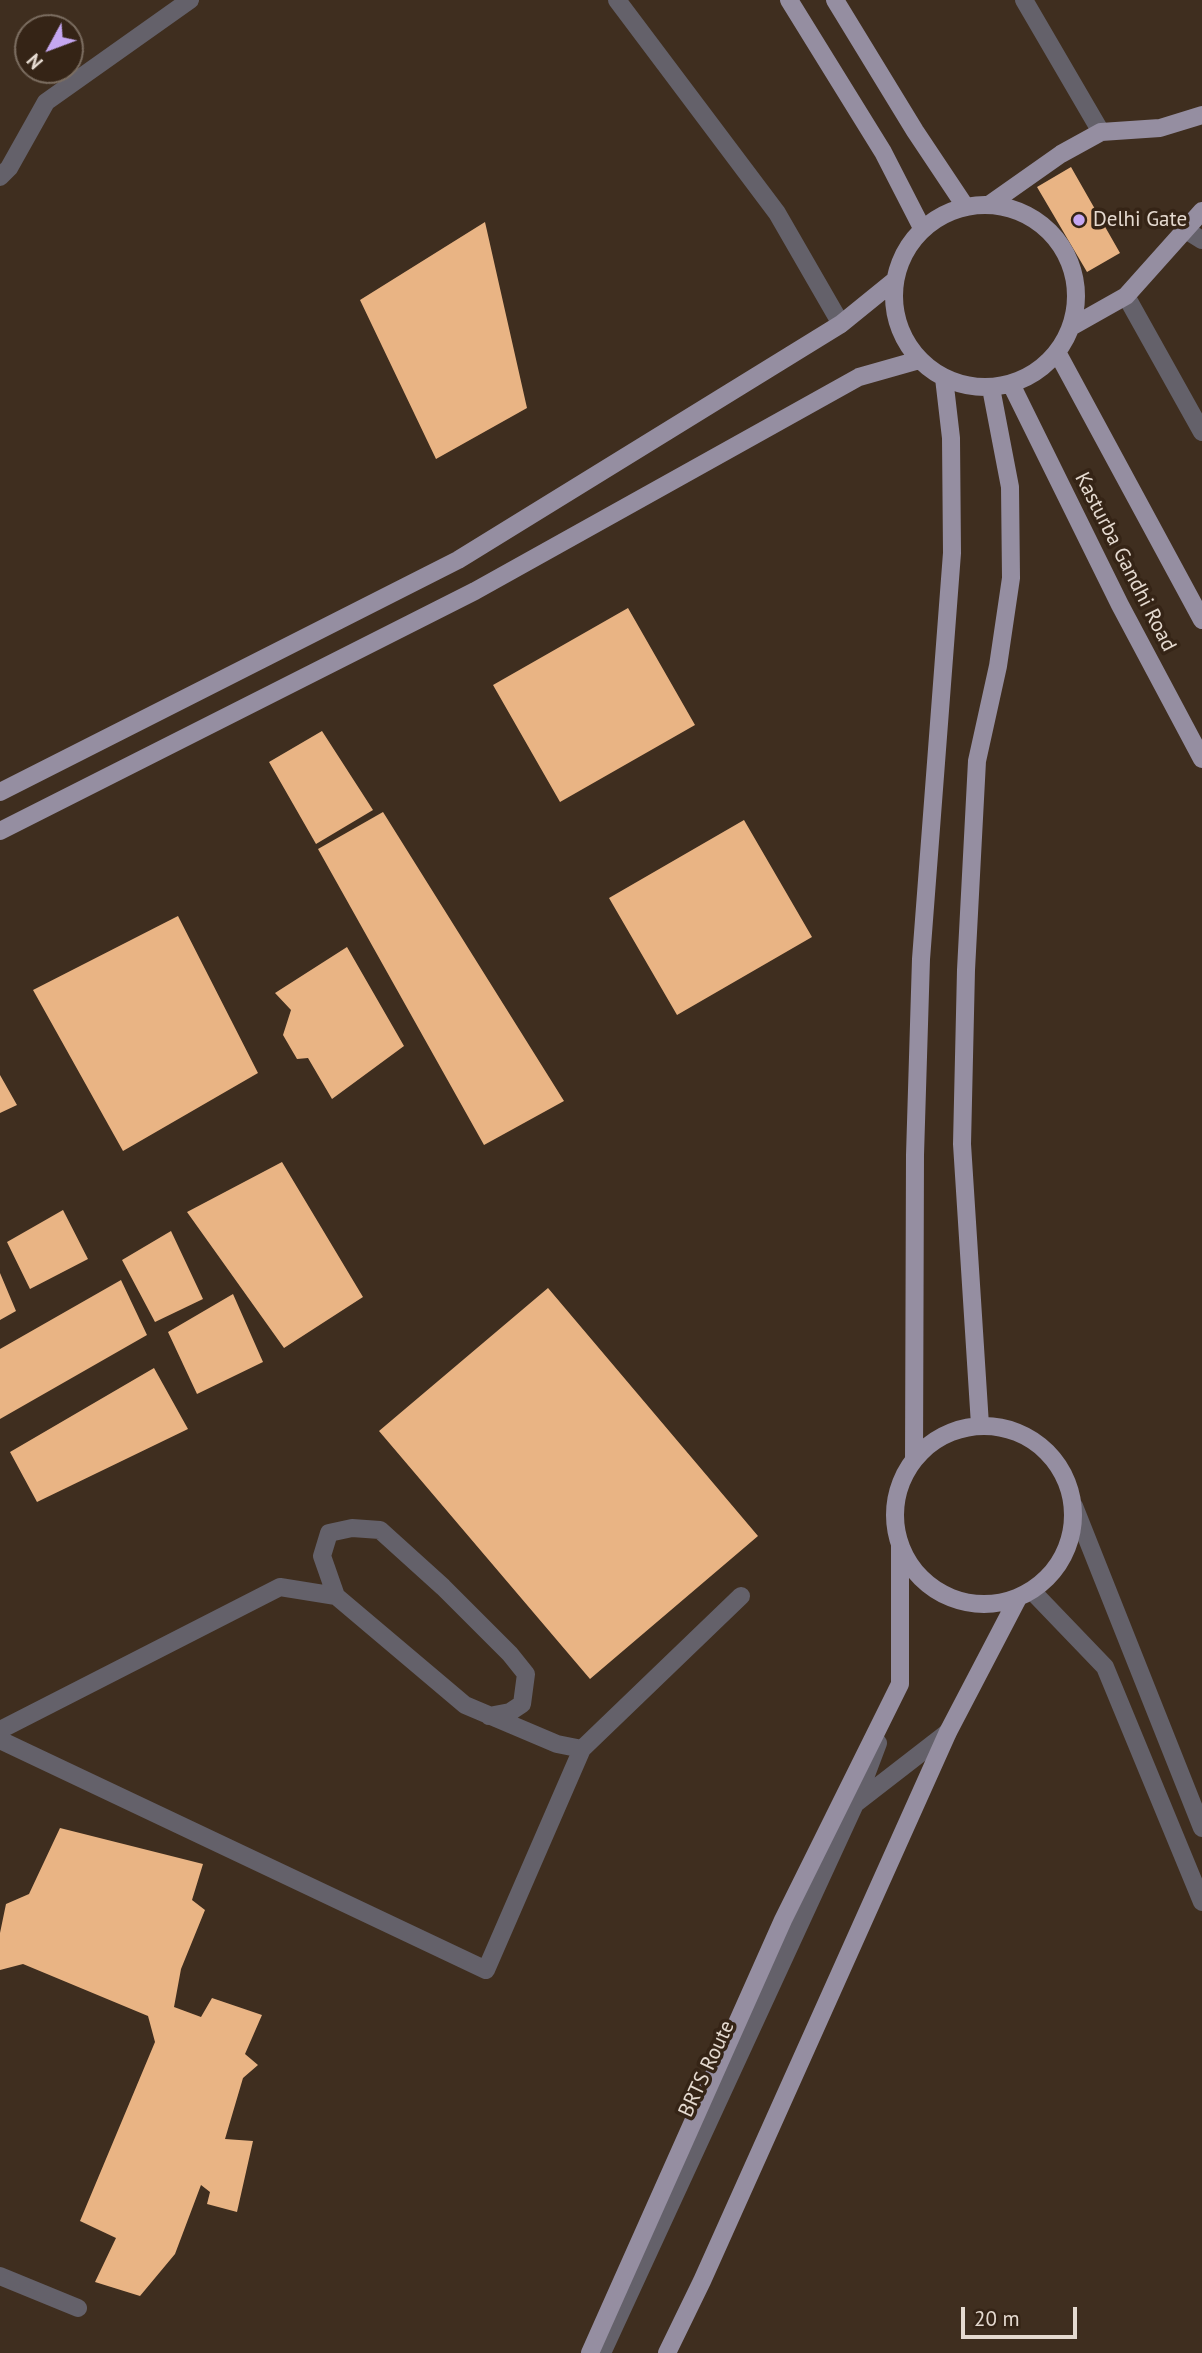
<!DOCTYPE html>
<style>
body{margin:0}
#map{position:relative;width:1202px;height:2353px;overflow:hidden;background:#3f2e1f;font-family:"PT Sans",sans-serif}
canvas{display:block}
.north{position:absolute;left:14px;top:14px;width:70px;height:70px;box-sizing:border-box;background:#352416;border:2px solid #7b6d60;border-radius:50%;rotate:229deg;font-size:19px;font-weight:700;line-height:28px;text-align:center;color:#e5dad0}
.north::after{content:'';display:block;margin:auto;width:24px;height:32px;background:#c5a7f1;clip-path:polygon(50% 0,100% 100%,50% 72%,0 100%)}
.scale{position:absolute;left:961px;top:2307px;width:116px;height:32px;box-sizing:border-box;border:4px solid #e5dad0;border-top:0;padding-left:9px;font-size:21px;line-height:24px;white-space:nowrap;color:#e5dad0;-webkit-text-stroke:5px #352416;paint-order:stroke}
</style>
<div id="map">
<canvas width="1202" height="2353"></canvas>
<div class="north">N</div>
<div class="scale">20 m</div>
</div>
<script>
const context = document.querySelector('canvas').getContext('2d');
context.lineJoin = 'round';
function fillPath(path, color) { context.fillStyle = color; context.fill(path, 'evenodd'); }
const poly = rows => new Path2D(rows.map(r => 'M' + r).join(''));
function trace(path, color, width, dash) { context.strokeStyle = color; context.lineWidth = width; context.lineCap = dash ? 'butt' : 'round'; context.setLineDash(dash || []); context.stroke(path); }
function label(font, color, halo, rows, align = 'center') {
  context.font = font + ' "PT Sans",sans-serif'; context.lineWidth = 7; context.setLineDash([]); context.textBaseline = 'middle'; context.strokeStyle = halo; context.fillStyle = color; for (const [text, x, y, turn = 0] of rows) {
    context.save(); context.translate(x, y); context.rotate((+turn || 0) * Math.PI / 180); context.textAlign = isNaN(turn) ? turn : align; if (halo) context.strokeText(text, 0, 0); context.fillText(text, 0, 0); context.restore();
  }
}
fillPath(poly([
 [1071,167,1120,253,1087,272,1037,187],
 [485,222,527,408,436,459,360,300],
 [628,608,695,725,560,802,493,685],
 [322,731,373,810,316,844,269,762],
 [383,812,564,1101,484,1145,318,849],
 [744,820,812,937,677,1015,609,898],
 [178,916,258,1073,123,1151,33,990],
 [347,947,404,1046,332,1099,308,1058,297,1059,283,1035,291,1010,275,993],
 [0,1075,17,1105,0,1113],
 [282,1162,363,1297,284,1348,187,1212],
 [63,1210,88,1259,30,1289,7,1242],
 [171,1231,203,1299,155,1322,122,1260],
 [0,1273,16,1311,0,1320],
 [121,1280,147,1335,0,1419,0,1349],
 [548,1288,758,1536,590,1679,379,1431],
 [233,1294,263,1362,197,1394,168,1332],
 [154,1368,188,1429,37,1502,10,1452],
 [60,1828,203,1864,192,1900,205,1910,181,1969,174,2007,201,2017,212,1998,262,2015,245,2054,258,2065,243,2078,225,2139,253,2141,237,2212,207,2204,210,2192,201,2185,175,2254,140,2296,95,2282,116,2238,80,2221,155,2042,148,2016,23,1964,0,1970,0,1933,6,1904,29,1894]
]), '#e9b484');
trace(poly([
 [617,0,777,213,841,324],
 [1024,0,1101,132],
 [0,177,9,168,46,102,190,0],
 [1186,230,1202,240],
 [1126,296,1202,432],
 [1074,1506,1202,1828],
 [1032,1591,1105,1667,1202,1902],
 [336,1596,322,1556,329,1533,352,1528,380,1530,443,1587,510,1654,526,1674,522,1704,510,1712,489,1716],
 [0,1730,280,1587,336,1596,465,1705,557,1744,582,1749,741,1596],
 [0,1740,486,1970,582,1749],
 [855,1804,948,1732],
 [0,2276,78,2308],
 [602,2353,855,1804,878,1743]
]), '#64616a', 18);
trace(poly([
 [789,0,883,152,922,228],
 [835,0,915,131,965,206],
 [990,204,1061,154,1101,132,1160,128,1202,115],
 '894 296a91 91 0 1 1 182 0a91 91 0 1 1-182 0Z',
 [1071,327,1126,296,1202,211],
 [1057,352,1202,620],
 [1011,384,1120,605,1202,759],
 [0,792,458,560,841,324,894,281],
 [0,831,475,591,859,377,919,360],
 [980,1425,962,1144,966,970,977,761,998,666,1011,578,1010,487,991,388],
 '895 1515a89 89 0 1 1 178 0a89 89 0 1 1-178 0Z',
 [914,1460,915,1155,921,959,952,553,951,438,944,378],
 [590,2353,783,1920,900,1684,900,1545],
 [667,2353,702,2281,948,1732,1018,1598]
]), '#958ea1', 18);
for (const [x, y, r, color] of [
 [1079,220,7,"#c5a7f1"]
]) { const dot = new Path2D(); dot.arc(x, y, r, 0, 2 * Math.PI); context.fillStyle = color; context.fill(dot); trace(dot, '#352416', 2.5); }
label('21px', '#e5dad0', '#352416', [
 ["Delhi Gate",1093,220]
], 'left');
label('21px', '#e5dad0', '#352416', [
 ["Kasturba Gandhi Road",1125,562,63],
 ["BRTS Route",707,2069,-65]
]);
</script>
